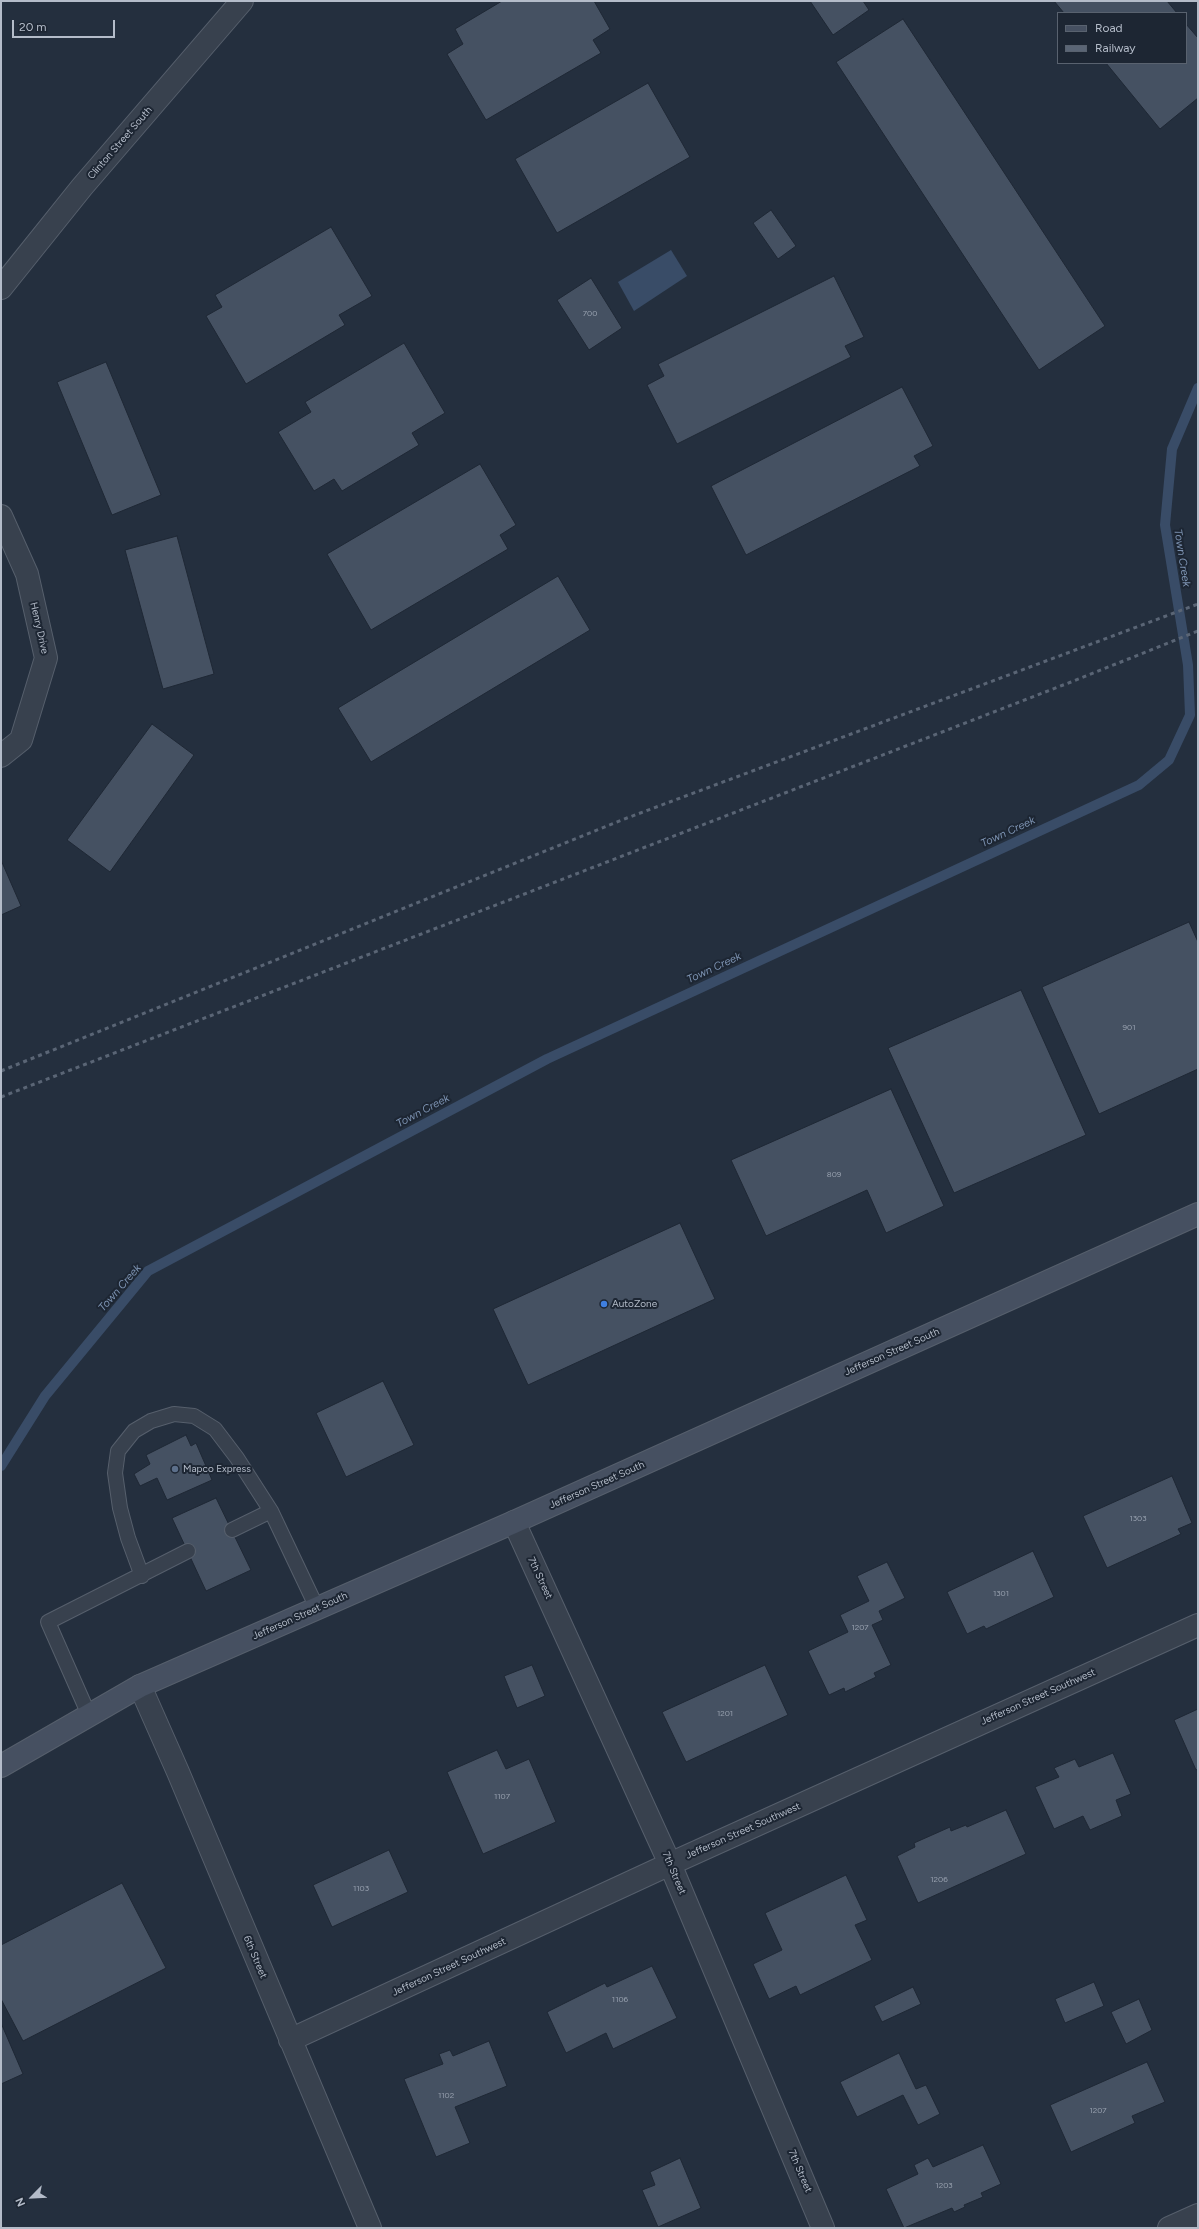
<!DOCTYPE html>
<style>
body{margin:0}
#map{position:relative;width:1199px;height:2229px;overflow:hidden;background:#242f3e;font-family:Figtree,sans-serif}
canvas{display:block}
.frame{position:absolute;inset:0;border:2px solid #b4bcc9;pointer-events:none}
.legend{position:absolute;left:1057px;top:12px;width:130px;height:52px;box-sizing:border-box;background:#1d2633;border:1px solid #59626f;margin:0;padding:5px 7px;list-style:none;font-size:12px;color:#b4bcc9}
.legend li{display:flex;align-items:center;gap:8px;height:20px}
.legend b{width:20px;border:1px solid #59626f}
.north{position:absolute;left:12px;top:2177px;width:40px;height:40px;-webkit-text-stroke:3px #1d2633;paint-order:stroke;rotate:246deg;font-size:11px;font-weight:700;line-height:16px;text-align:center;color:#b4bcc9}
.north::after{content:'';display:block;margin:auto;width:14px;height:18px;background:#b4bcc9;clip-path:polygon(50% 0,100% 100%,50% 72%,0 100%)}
.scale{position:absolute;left:12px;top:20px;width:103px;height:18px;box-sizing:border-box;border:2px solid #b4bcc9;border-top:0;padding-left:5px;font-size:12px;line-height:14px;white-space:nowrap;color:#b4bcc9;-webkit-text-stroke:3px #1d2633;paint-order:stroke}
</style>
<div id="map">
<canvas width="1199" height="2229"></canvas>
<div class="frame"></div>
<ul class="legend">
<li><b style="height:5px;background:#465061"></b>Road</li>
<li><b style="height:5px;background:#5a6575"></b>Railway</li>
</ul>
<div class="north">N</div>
<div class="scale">20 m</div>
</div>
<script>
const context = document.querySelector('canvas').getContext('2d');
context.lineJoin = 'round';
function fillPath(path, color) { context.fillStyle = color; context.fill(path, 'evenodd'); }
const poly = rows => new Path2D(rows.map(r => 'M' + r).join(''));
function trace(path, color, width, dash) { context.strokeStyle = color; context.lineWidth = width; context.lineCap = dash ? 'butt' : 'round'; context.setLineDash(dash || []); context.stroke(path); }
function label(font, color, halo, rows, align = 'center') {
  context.font = font + ' Figtree,sans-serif'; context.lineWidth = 4; context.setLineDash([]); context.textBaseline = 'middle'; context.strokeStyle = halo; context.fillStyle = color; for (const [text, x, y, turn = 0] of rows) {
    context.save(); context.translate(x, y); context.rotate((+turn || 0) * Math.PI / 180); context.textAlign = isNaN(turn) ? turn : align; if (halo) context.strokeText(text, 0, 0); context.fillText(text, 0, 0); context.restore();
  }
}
fillPath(poly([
 [671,250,687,276,634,311,618,282]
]), '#394c67');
trace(poly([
 [1,1466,45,1396,148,1271,547,1059,1139,785,1169,760,1190,715,1188,665,1165,525,1172,449,1198,388]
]), '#394c67', 10);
const building = poly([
 [502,1,594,1,610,29,593,40,601,53,486,120,447,54,463,44,455,29,502,1],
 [810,1,863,1,869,10,833,35,810,1],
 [1054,1,1167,1,1177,13,1064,13,1054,1],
 [903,19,1105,326,1039,370,836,62,903,19],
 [1186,24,1198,38,1198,98,1160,129,1106,63,1186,63,1186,24],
 [648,83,690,157,557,233,515,159,648,83],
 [771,210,796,246,778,259,753,223,771,210],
 [331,227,372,296,339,315,345,325,246,384,206,316,222,307,215,295,331,227],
 [834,276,864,337,845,346,851,357,677,444,647,385,664,376,658,364,834,276],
 [591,278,622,328,589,350,557,300,591,278],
 [404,343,445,413,412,433,419,445,342,491,334,479,314,491,278,432,311,412,305,402,404,343],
 [106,362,161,495,112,515,57,382,106,362],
 [902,387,933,446,914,456,920,466,746,555,711,486,902,387],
 [480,464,516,525,500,535,508,549,371,630,327,554,480,464],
 [177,536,214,674,163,689,125,550,177,536],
 [558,576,590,630,371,762,338,708,558,576],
 [152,724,194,755,110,872,67,840,152,724],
 [1,860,21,906,1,915,1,860],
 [1189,922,1198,942,1198,1069,1099,1114,1042,987,1189,922],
 [1021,990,1086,1135,954,1193,888,1048,1021,990],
 [891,1089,944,1206,886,1233,867,1190,766,1236,731,1160,891,1089],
 [680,1223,715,1299,528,1385,493,1309,680,1223],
 [383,1381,414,1445,346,1477,316,1413,383,1381],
 [186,1435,191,1446,196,1443,212,1480,167,1500,157,1478,140,1486,134,1474,150,1464,146,1455,186,1435],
 [1172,1476,1192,1523,1178,1529,1181,1534,1107,1568,1083,1516,1172,1476],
 [216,1498,251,1570,206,1591,172,1518,216,1498],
 [1033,1551,1054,1597,986,1629,984,1626,967,1634,947,1592,1033,1551],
 [887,1562,905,1598,879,1611,883,1620,872,1625,891,1665,874,1673,876,1677,845,1692,844,1688,829,1695,808,1651,848,1632,840,1615,869,1601,857,1576,887,1562],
 [532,1665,545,1696,517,1708,504,1676,532,1665],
 [765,1665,788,1715,686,1762,662,1712,765,1665],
 [1198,1709,1198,1769,1196,1770,1174,1720,1198,1709],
 [497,1750,506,1769,529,1759,556,1822,483,1854,447,1772,497,1750],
 [1113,1753,1131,1794,1116,1800,1122,1816,1090,1830,1083,1816,1054,1829,1035,1787,1059,1777,1054,1768,1075,1759,1079,1767,1113,1753],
 [1006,1810,1026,1854,918,1903,897,1856,915,1847,914,1843,950,1827,951,1831,966,1825,967,1827,1006,1810],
 [389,1850,408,1892,332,1927,313,1885,389,1850],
 [846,1875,867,1920,855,1925,872,1960,800,1995,796,1986,769,1999,753,1964,782,1950,765,1913,846,1875],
 [122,1883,166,1968,23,2041,1,1999,1,1945,122,1883],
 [652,1966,677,2018,613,2049,606,2033,566,2053,547,2012,605,1983,607,1987,652,1966],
 [1094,1982,1104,2006,1065,2023,1055,1999,1094,1982],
 [913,1987,921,2004,882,2022,874,2006,913,1987],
 [1139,1999,1152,2030,1126,2044,1111,2012,1139,1999],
 [1,2023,23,2074,1,2084,1,2023],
 [489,2041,507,2086,455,2107,470,2143,436,2157,404,2079,443,2064,439,2054,450,2050,453,2056,489,2041],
 [899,2053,916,2089,926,2085,940,2114,918,2125,903,2095,857,2117,840,2082,899,2053],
 [1147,2062,1165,2102,1132,2116,1135,2123,1071,2152,1050,2105,1147,2062],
 [983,2145,1001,2184,981,2193,983,2197,964,2205,965,2207,954,2212,952,2208,904,2228,886,2189,918,2174,914,2165,928,2158,933,2167,983,2145],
 [680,2158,701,2208,658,2227,642,2190,655,2185,650,2172,680,2158]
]);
fillPath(building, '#455162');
trace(building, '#1f2835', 1);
const service = poly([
 [232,1530,271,1511,317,1608],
 [142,1576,128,1538,120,1508,115,1473,118,1451,134,1431,151,1421,174,1414,194,1416,215,1429,237,1458,271,1511],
 [89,1715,48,1622,188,1551]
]);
const minor = poly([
 [1,516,27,574,46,658,21,740,1,756],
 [514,1522,670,1864,823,2228],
 [140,1686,178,1772,370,2228],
 [290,2040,670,1864,1198,1625],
 [1169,2228,1198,2215]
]);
const tertiary = poly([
 [1,288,82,187,242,1]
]);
const secondary = poly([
 [1,1766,140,1686,514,1522,1198,1214]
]);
trace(service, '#565f6c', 16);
trace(minor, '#565f6c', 24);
trace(tertiary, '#565f6c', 24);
trace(secondary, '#565f6c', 24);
trace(service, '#38414e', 14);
trace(minor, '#38414e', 22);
trace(tertiary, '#38414e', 22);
trace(secondary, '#465061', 22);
trace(poly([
 [1,1071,627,818,1198,604],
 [1,1097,1071,682,1198,631]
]), '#5a6575', 3, [4, 4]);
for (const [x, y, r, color] of [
 [604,1304,4,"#3f7fe0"],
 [175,1469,4,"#5c6f8a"]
]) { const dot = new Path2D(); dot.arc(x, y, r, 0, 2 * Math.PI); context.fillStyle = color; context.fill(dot); trace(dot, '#1d2633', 1.5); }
label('8px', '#98a1af', null, [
 ["700",590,314],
 ["901",1129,1028],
 ["809",834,1175],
 ["1303",1138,1519],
 ["1301",1001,1594],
 ["1207",860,1628],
 ["1201",725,1714],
 ["1107",502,1797],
 ["1206",939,1880],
 ["1103",361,1889],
 ["1106",620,2000],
 ["1102",446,2096],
 ["1207",1098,2111],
 ["1203",944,2186]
]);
label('10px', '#b4bcc9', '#1d2633', [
 ["Clinton Street South",120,143,-49],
 ["Henry Drive",39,628,77],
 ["Jefferson Street South",892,1352,-24],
 ["Jefferson Street South",597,1485,-24],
 ["7th Street",540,1578,65],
 ["Jefferson Street South",300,1616,-24],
 ["Jefferson Street Southwest",1038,1697,-24],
 ["Jefferson Street Southwest",743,1831,-24],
 ["7th Street",674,1873,67],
 ["6th Street",255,1957,67],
 ["Jefferson Street Southwest",449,1967,-25],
 ["7th Street",800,2171,67]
]);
label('10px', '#b4bcc9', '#1d2633', [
 ["AutoZone",612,1304],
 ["Mapco Express",183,1469]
], 'left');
label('italic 11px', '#7c92b1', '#1d2633', [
 ["Town Creek",1182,558,81],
 ["Town Creek",1008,832,-25],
 ["Town Creek",714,968,-25],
 ["Town Creek",423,1111,-28],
 ["Town Creek",120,1288,-49]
]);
</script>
